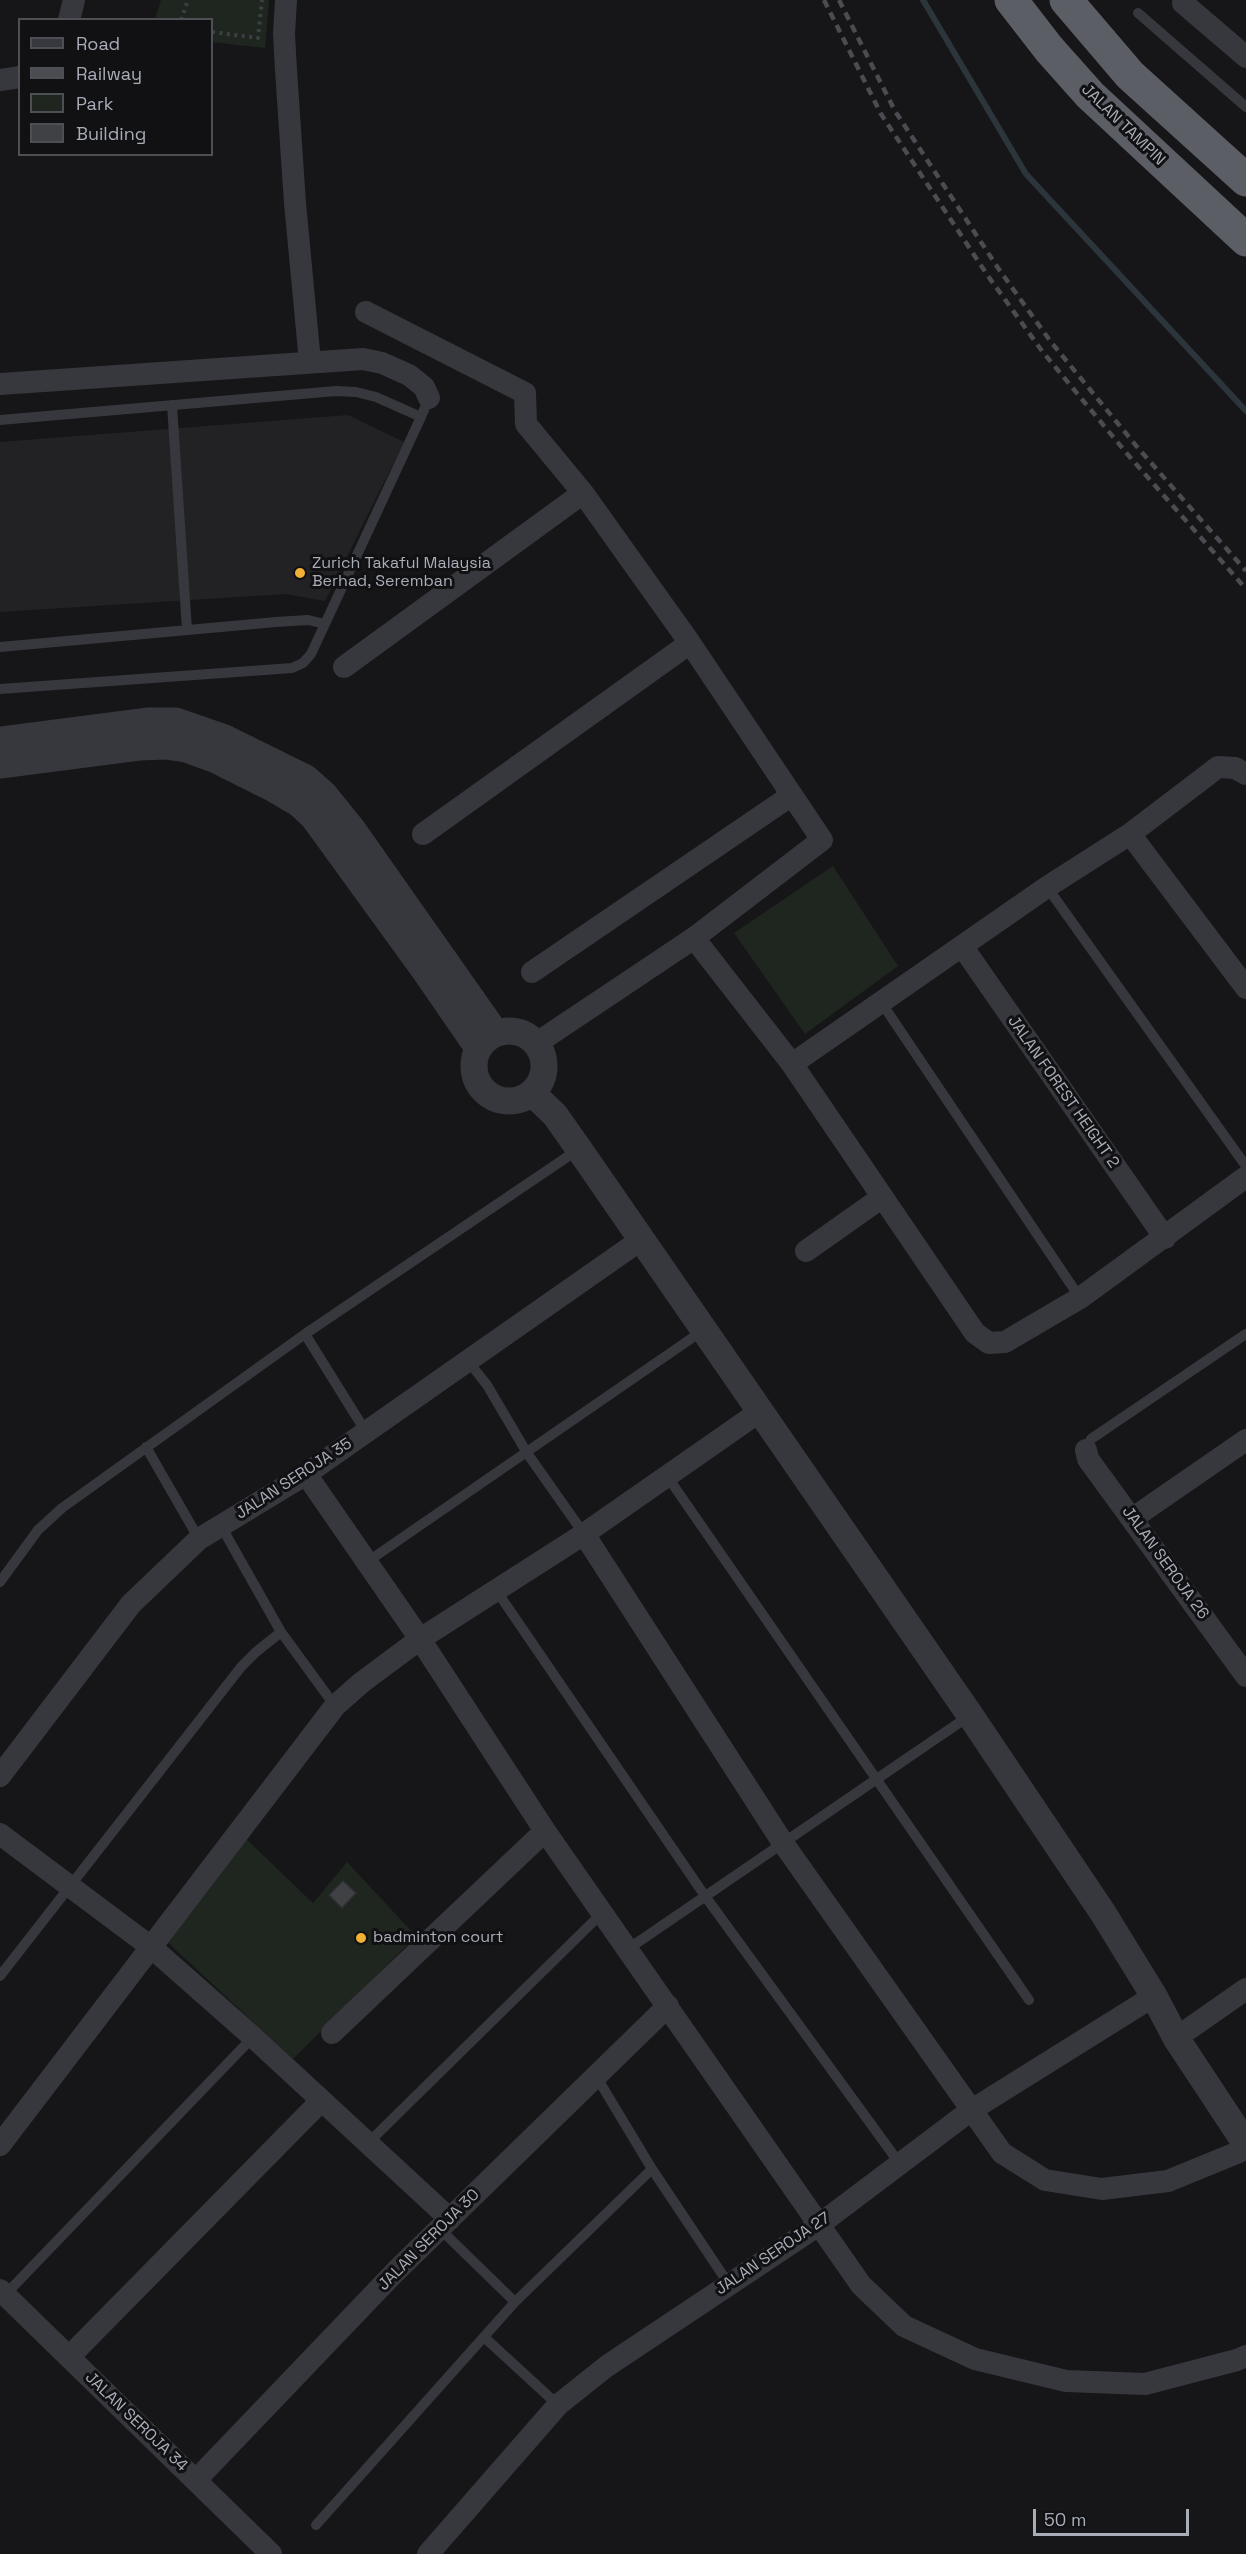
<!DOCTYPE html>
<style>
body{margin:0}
#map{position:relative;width:1246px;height:2554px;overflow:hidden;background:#161618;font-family:"Space Grotesk",sans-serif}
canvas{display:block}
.legend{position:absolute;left:18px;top:18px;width:195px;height:138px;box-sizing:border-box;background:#111113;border:2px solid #4d4f55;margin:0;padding:8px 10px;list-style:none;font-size:18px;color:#a8adb8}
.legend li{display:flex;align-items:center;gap:12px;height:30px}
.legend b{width:30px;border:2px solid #4d4f55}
.scale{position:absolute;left:1033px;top:2509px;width:156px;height:27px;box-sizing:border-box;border:3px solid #a8adb8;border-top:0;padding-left:8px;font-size:18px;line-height:21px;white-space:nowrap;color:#a8adb8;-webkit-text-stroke:4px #111113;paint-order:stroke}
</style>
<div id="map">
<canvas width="1246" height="2554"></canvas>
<ul class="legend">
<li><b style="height:8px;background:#37383d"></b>Road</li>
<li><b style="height:8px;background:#4a4c52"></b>Railway</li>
<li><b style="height:16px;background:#1e261f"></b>Park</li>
<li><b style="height:16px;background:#404145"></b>Building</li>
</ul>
<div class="scale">50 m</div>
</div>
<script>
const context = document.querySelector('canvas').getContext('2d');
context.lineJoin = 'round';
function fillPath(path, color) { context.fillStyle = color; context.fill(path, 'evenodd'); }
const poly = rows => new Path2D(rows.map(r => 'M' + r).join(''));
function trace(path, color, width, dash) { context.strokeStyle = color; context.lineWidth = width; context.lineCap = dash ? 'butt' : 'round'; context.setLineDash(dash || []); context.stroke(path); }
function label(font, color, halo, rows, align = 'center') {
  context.font = font + ' "Space Grotesk",sans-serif'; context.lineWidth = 6; context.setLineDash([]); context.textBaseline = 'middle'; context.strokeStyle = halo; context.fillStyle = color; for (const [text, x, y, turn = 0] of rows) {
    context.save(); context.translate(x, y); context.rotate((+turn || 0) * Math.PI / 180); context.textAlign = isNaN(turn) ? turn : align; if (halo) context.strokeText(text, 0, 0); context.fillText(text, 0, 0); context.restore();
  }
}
fillPath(poly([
 [348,415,404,442,325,601,286,594,0,612,0,442]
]), '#222225');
fillPath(poly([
 [161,0,269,0,265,48,212,42,212,20,155,19],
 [833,866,898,966,805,1034,734,933],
 [242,1835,313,1903,347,1862,416,1936,293,2059,163,1938]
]), '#1e261f');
trace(poly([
 [923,0,1026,174,1246,411]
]), '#2c353c', 6);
const building = poly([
 [343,1881,356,1893,342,1908,329,1895,343,1881]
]);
fillPath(building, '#404145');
trace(building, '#303034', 1.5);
trace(poly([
 [181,20,188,0],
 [212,32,258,38,262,0]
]), '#3d3f44', 4, [3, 4.5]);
trace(poly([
 [1138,13,1246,107],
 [172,405,187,630],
 [0,420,336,391,356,392,376,397,421,417,429,398],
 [325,624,421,417],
 [0,647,276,622,308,620,325,624,311,654,303,663,292,668,0,689],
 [1047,887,1246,1166],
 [881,1002,1080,1298],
 [305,1334,366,1432],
 [468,1361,487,1385,527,1453,584,1534],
 [146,1447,199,1539],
 [1086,1450,1091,1439,1246,1334],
 [667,1476,1029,2000],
 [221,1526,281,1632,335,1706],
 [367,1562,705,1329],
 [0,1582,38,1530,62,1508,305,1334,579,1149],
 [496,1590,705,1896,900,2164],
 [628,1949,969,1716],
 [0,1976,241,1667,256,1652,281,1632],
 [596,2076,652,2169,728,2283],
 [368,2143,602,1913],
 [440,2229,515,2302],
 [5,2295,253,2037],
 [484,2337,558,2405],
 [316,2525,515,2302,652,2169]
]), '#37383d', 10);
trace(poly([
 [286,0,284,34,286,70,295,203,310,362],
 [1183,3,1246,57],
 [69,20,74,0],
 [0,80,20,77],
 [366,312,525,393,526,424,583,493,690,643,822,840,694,938,537,1043],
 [0,384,363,359,382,363,409,375,424,387,429,398],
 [344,667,583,493],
 [423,834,690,643],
 [1130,834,1246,988],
 [694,938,792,1064,975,1333,989,1343,1005,1342,1080,1298,1246,1177],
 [962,946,1165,1238],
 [532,972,792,795],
 [792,1064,1047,887,1130,834,1218,767,1235,768,1246,774],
 [806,1251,881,1198],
 [1086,1450,1088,1459,1246,1676],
 [306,1474,420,1639,545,1831,861,2285,904,2326,975,2359,1066,2381,1145,2384,1237,2360,1246,2356],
 [1133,1518,1246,1440],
 [584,1534,783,1843,1002,2153,1045,2180,1102,2189,1168,2181,1246,2149],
 [0,1776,131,1604,199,1539,306,1474,642,1239],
 [0,1834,151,1947,253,2037,450,2219],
 [332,2033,545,1831],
 [1176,2038,1246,1989],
 [0,2145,335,1706,361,1683,420,1639,584,1534,759,1412],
 [0,2290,271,2554],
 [69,2357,321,2101],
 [196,2480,395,2272,668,2006],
 [428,2554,558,2405,607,2366,820,2224,970,2111,1154,1996]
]), '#37383d', 22);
trace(poly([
 [0,740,149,721,176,721,225,738,306,778,324,794,353,830,495,1032],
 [0,765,139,747,166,746,186,749,214,759,274,789,298,803,314,818,425,971,478,1048],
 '474 1066a35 35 0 1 1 70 0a35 35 0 1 1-70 0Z',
 [532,1093,555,1115,579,1149,970,1715,1103,1913,1154,1996,1176,2038,1246,2144]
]), '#37383d', 27);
trace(poly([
 [1011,0,1049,49,1090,95,1246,240],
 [1066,0,1130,75,1246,180]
]), '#5b5e65', 33);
trace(poly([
 [824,0,881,114,988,276,1042,351,1129,456,1246,589],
 [839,0,895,111,998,268,1051,342,1138,448,1246,571]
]), '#4a4c52', 4.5, [8, 6]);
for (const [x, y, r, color] of [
 [300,573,6,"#f2b134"],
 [361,1938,6,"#f2b134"]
]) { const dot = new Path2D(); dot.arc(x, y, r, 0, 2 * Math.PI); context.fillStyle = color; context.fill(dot); trace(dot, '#111113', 2); }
label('16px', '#a8adb8', '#111113', [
 ["JALAN TAMPIN",1123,125,44],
 ["JALAN FOREST HEIGHT 2",1063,1092,55],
 ["JALAN SEROJA 35",294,1479,-33],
 ["JALAN SEROJA 26",1165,1563,54],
 ["JALAN SEROJA 30",429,2240,-45],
 ["JALAN SEROJA 27",773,2254,-34],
 ["JALAN SEROJA 34",136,2422,44]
]);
label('16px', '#a8adb8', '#111113', [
 ["Zurich Takaful Malaysia",312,564],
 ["Berhad, Seremban",312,582],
 ["badminton court",373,1938]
], 'left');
</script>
